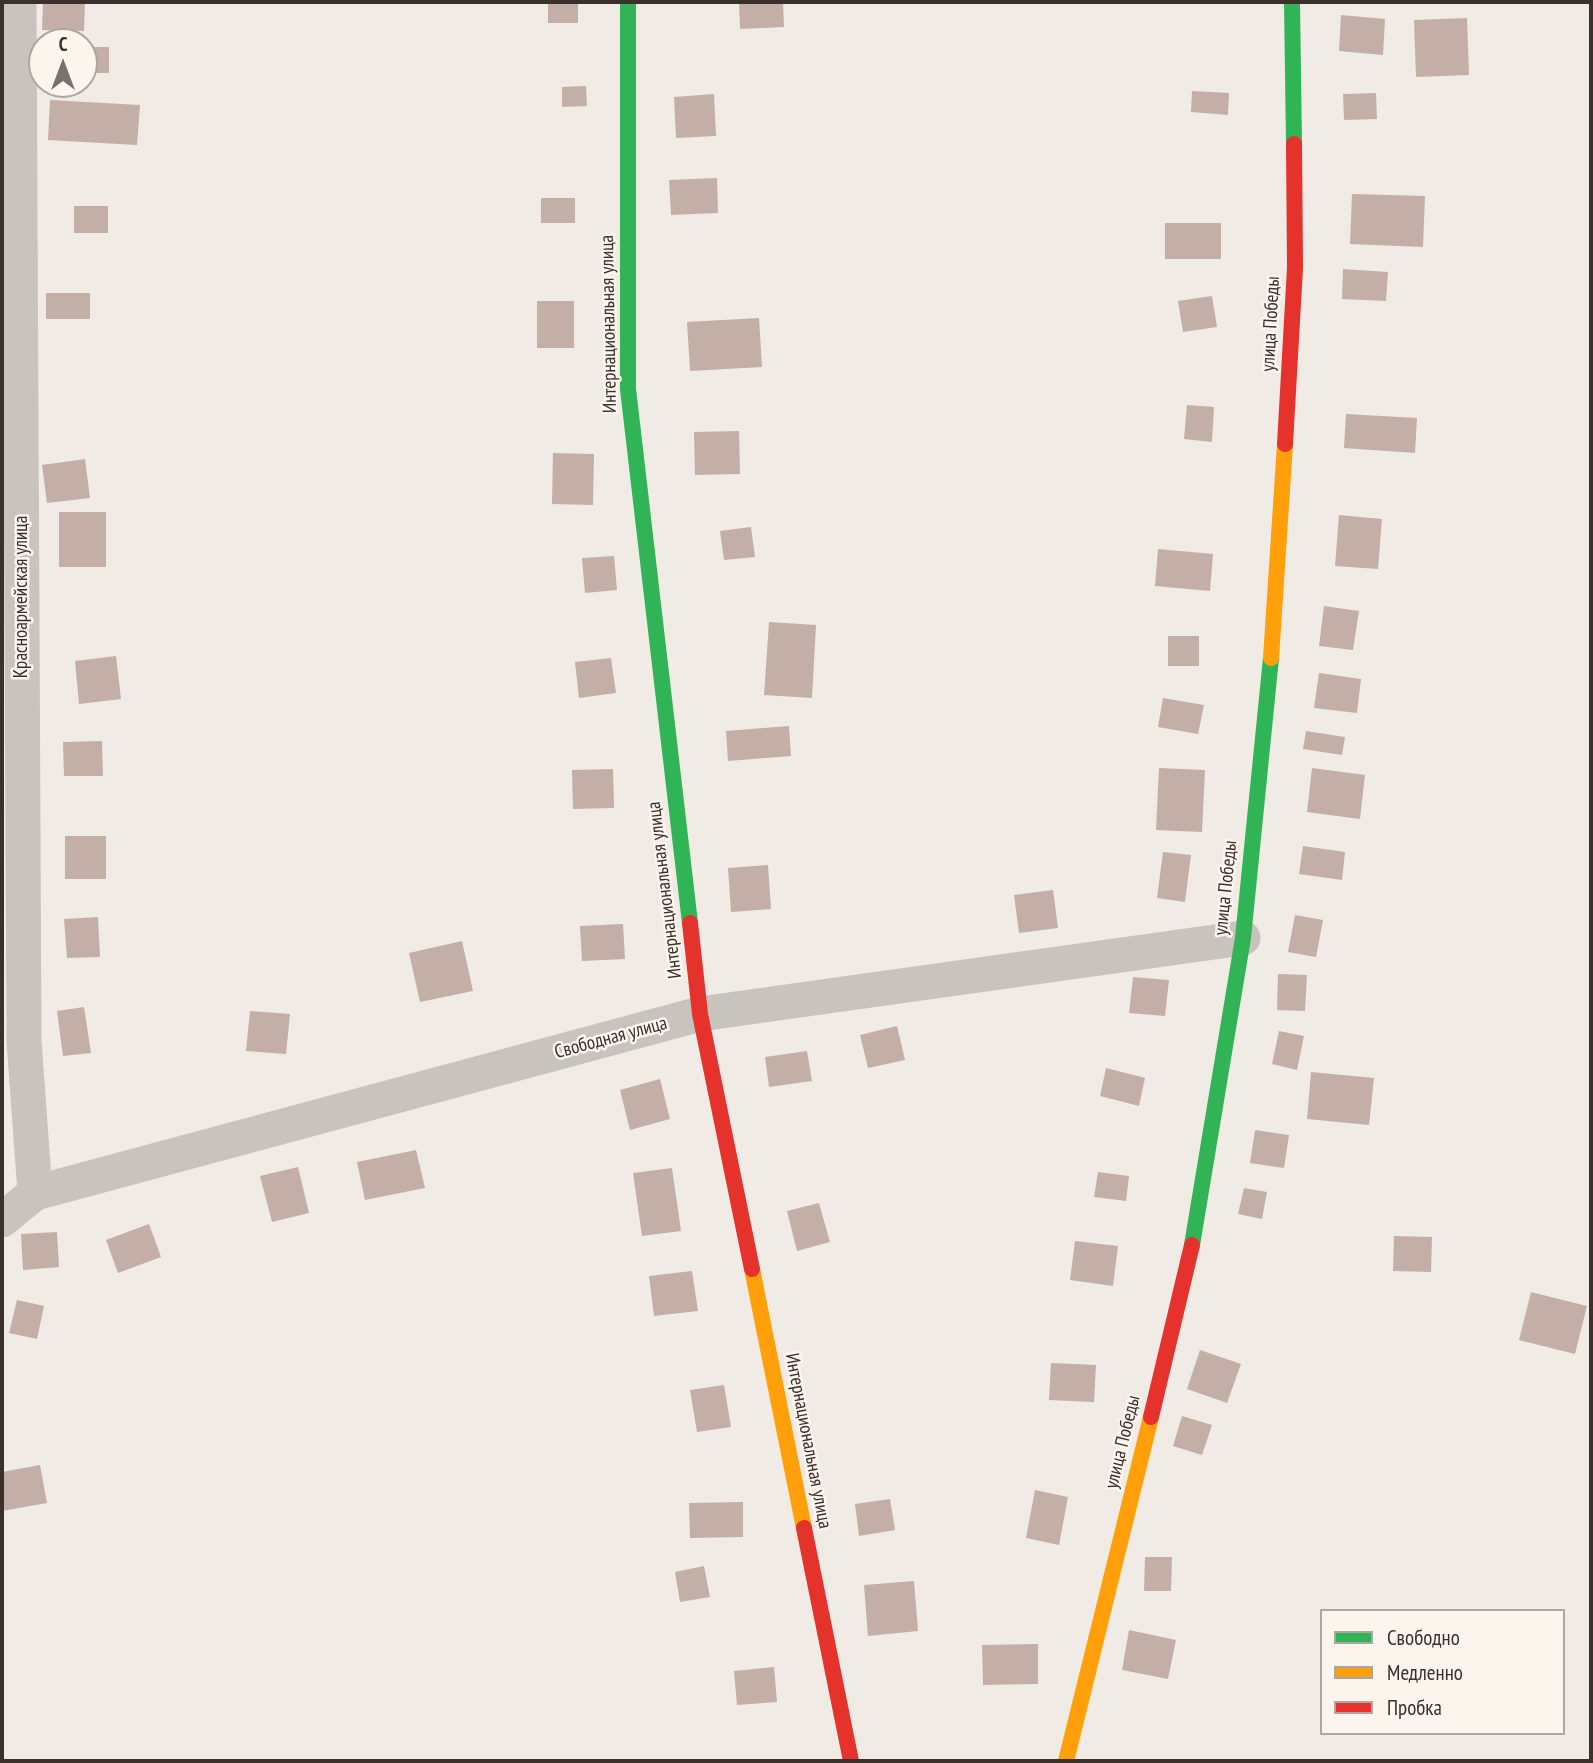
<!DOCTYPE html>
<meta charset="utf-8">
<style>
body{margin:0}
#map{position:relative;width:1593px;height:1763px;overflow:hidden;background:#f0ebe5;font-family:"PT Sans Narrow",sans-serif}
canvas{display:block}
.frame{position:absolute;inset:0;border:4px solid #3b302b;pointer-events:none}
.legend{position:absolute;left:1320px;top:1609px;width:245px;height:126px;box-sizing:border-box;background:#fbf5ee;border:2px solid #aea6a0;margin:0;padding:9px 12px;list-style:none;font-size:21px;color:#3b302b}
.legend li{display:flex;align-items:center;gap:14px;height:35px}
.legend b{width:35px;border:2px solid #aea6a0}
.north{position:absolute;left:28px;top:28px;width:70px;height:70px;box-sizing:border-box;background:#fbf5ee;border:2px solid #aea6a0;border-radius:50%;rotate:0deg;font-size:19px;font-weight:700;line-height:28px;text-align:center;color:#3b302b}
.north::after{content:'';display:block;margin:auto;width:24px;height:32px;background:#7a716c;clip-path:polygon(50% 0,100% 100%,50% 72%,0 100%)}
</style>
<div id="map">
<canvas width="1593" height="1763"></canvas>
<div class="frame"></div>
<ul class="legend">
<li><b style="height:9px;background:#30b455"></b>Свободно</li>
<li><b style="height:9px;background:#ff9f0a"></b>Медленно</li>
<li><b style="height:9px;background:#e5322d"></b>Пробка</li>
</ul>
<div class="north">С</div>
</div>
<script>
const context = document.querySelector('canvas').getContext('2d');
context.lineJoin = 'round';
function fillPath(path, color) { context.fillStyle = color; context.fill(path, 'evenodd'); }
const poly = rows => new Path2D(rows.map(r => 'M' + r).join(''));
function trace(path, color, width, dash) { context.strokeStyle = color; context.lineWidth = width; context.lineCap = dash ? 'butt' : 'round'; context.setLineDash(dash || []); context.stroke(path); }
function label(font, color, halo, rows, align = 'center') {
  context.font = font + ' "PT Sans Narrow",sans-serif'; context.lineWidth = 5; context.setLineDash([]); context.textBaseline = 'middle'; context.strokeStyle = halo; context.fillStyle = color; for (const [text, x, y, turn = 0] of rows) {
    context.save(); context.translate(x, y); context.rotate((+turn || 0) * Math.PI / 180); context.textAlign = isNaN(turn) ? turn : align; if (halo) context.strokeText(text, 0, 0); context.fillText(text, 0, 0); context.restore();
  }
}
fillPath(poly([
 [43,2,85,2,84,31,42,30],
 [548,2,578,2,578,23,548,23],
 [739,2,783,2,784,27,740,29],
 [1341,15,1385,19,1383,55,1339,51],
 [1467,18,1469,75,1416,77,1414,20],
 [84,47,109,47,109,73,84,73],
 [586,86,587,106,562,107,562,87],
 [1192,91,1229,93,1228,115,1191,112],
 [1376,93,1377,119,1344,120,1343,94],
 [714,94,716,136,676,138,674,97],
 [50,100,140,105,137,145,48,140],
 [717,178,718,213,671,215,669,180],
 [1352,194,1425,196,1423,247,1350,244],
 [541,198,575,198,575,223,541,223],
 [74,206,108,206,108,233,74,233],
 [1165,223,1221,223,1221,259,1165,259],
 [1343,269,1388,272,1386,301,1342,299],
 [46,293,90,293,90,319,46,319],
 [1212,296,1217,327,1183,332,1178,301],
 [537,301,574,301,574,348,537,348],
 [759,318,762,367,690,371,687,322],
 [1187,405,1214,407,1212,442,1184,439],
 [1346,414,1417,418,1415,453,1344,448],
 [739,431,740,474,695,475,694,432],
 [553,453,594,454,593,505,552,504],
 [85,459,90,498,47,503,42,465],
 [59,512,106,512,106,567,59,567],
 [1339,515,1382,519,1378,569,1335,566],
 [751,527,755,557,724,560,720,531],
 [1158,549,1213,554,1210,591,1155,586],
 [614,556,617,590,585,593,582,558],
 [1324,606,1359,611,1353,650,1319,646],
 [769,622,816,625,812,698,764,695],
 [1168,636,1199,636,1199,666,1168,666],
 [116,656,121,699,79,704,75,661],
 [611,658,616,693,579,698,575,662],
 [1319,673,1361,679,1357,713,1314,708],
 [1163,698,1204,705,1198,734,1158,727],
 [789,726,791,756,728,761,726,731],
 [1306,731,1345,737,1342,755,1303,749],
 [102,741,103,776,64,776,63,742],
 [1159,768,1205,770,1202,832,1156,830],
 [1312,768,1365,775,1360,819,1307,812],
 [613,769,614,808,573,809,572,770],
 [65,836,106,836,106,879,65,879],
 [1303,846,1345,852,1342,880,1299,874],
 [1163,852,1191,855,1185,902,1157,898],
 [768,865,771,909,731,912,728,868],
 [1053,890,1058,928,1019,933,1014,895],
 [1295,915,1323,920,1316,957,1288,952],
 [98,917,100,957,67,958,64,919],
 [623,924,625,959,582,961,580,926],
 [462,941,473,991,420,1002,409,953],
 [1278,974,1307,975,1305,1011,1277,1010],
 [1133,977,1169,980,1165,1016,1129,1013],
 [84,1007,91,1053,63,1056,57,1011],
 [250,1011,290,1014,286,1054,246,1051],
 [897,1026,905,1060,868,1068,860,1035],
 [1279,1031,1304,1036,1297,1070,1272,1064],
 [807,1051,812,1081,769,1087,765,1057],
 [1106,1068,1145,1078,1139,1106,1100,1096],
 [1311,1072,1374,1078,1369,1125,1307,1119],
 [660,1079,670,1119,630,1130,620,1090],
 [1255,1130,1289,1135,1284,1168,1250,1163],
 [416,1150,425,1188,365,1200,357,1162],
 [298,1167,309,1213,272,1222,260,1176],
 [672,1168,681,1231,642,1236,633,1173],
 [1098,1172,1129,1176,1126,1201,1094,1197],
 [1244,1188,1267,1192,1262,1219,1238,1214],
 [819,1203,830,1242,797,1251,787,1211],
 [149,1224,161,1257,118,1273,106,1240],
 [57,1232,59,1267,23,1270,21,1234],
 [1394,1236,1432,1237,1431,1272,1393,1271],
 [1075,1241,1118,1246,1113,1286,1070,1280],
 [692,1271,698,1311,654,1316,649,1276],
 [1531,1292,1587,1306,1575,1354,1519,1340],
 [17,1300,44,1306,37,1339,9,1333],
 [1200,1350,1241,1364,1227,1403,1187,1389],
 [1051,1363,1096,1365,1094,1402,1049,1400],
 [724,1385,731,1427,697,1432,690,1390],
 [1182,1416,1212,1425,1202,1455,1173,1446],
 [40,1465,47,1503,2,1511,2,1472],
 [1035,1490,1068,1497,1059,1545,1026,1538],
 [890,1499,895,1530,859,1536,855,1504],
 [743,1502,743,1537,690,1538,689,1503],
 [1145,1557,1172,1557,1171,1591,1144,1591],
 [704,1566,710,1597,680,1602,675,1572],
 [914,1581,918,1631,868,1636,864,1585],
 [1129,1630,1176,1640,1168,1679,1122,1670],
 [1038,1644,1038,1684,983,1685,982,1645],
 [774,1667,777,1702,737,1705,734,1671]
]), '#c3afa7');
trace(poly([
 [19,2,24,1041,35,1193],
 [2,1220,35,1193,700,1014,1243,938]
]), '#c9c3be', 35);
trace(poly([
 [628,2,628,389,690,923],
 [1292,2,1294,144],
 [1192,1245,1243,938,1271,658]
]), '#30b455', 16);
trace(poly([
 [1271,658,1285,444],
 [752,1269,804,1528],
 [1066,1761,1151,1417]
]), '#ff9f0a', 16);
trace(poly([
 [1285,444,1295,268,1294,144],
 [690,923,700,1014,752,1269],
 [1151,1417,1192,1245],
 [804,1528,851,1761]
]), '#e5322d', 16);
label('19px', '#3b302b', '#fbf5ee', [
 ["Интернациональная улица",609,324,-91],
 ["улица Победы",1271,324,-87],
 ["Красноармейская улица",22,597,-90],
 ["улица Победы",1226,888,-84],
 ["Интернациональная улица",665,890,-97],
 ["Свободная улица",611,1038,-15],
 ["Интернациональная улица",808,1441,79],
 ["улица Победы",1123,1442,-76]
]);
</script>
